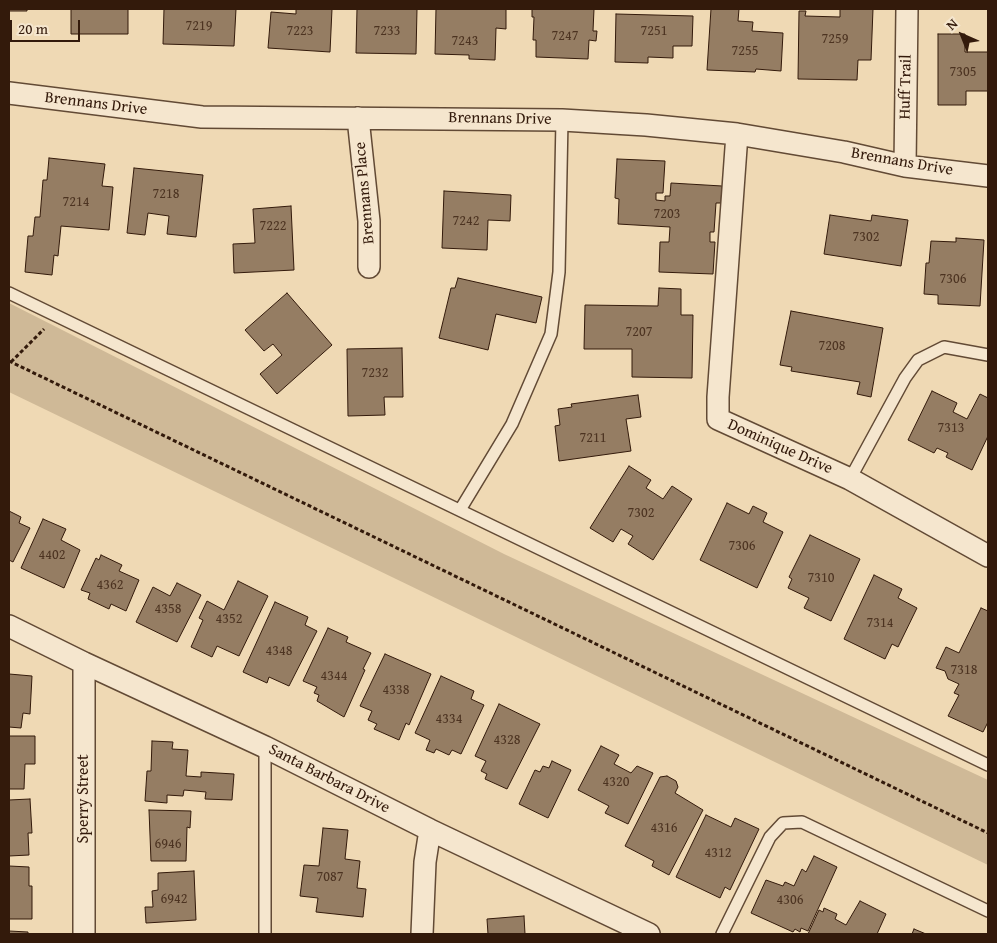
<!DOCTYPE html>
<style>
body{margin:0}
#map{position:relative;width:997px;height:943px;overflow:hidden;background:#efd9b4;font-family:"Gentium Book Plus",serif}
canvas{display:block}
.frame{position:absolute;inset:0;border:10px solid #331a0b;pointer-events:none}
.north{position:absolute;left:937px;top:10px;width:50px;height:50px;-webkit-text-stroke:4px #f5e6ce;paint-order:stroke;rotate:316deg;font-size:14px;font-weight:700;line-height:20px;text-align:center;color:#331a0b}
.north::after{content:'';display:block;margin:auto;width:18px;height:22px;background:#331a0b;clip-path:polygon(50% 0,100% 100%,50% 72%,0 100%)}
.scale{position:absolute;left:10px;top:20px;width:70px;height:22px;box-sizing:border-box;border:2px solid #331a0b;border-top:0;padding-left:6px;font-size:15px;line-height:18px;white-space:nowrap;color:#331a0b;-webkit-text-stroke:4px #f5e6ce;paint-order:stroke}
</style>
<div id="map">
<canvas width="997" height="943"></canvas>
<div class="frame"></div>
<div class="north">N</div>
<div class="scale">20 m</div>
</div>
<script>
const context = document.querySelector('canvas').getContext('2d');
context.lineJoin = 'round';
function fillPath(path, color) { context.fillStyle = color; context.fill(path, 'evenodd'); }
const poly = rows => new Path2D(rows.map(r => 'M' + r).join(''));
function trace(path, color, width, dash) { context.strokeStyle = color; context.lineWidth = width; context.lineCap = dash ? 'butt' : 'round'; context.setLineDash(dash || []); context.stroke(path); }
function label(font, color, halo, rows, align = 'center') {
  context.font = font + ' "Gentium Book Plus",serif'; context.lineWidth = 4; context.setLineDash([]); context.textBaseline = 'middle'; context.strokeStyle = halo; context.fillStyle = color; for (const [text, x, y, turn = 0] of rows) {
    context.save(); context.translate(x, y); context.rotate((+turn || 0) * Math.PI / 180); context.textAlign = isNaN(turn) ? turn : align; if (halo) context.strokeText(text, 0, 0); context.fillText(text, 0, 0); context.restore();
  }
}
fillPath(poly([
 [9,303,504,554,988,780,988,865,9,392]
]), '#cfb997');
const building = poly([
 [9,9,27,9,27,11,9,11,9,9],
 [71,9,128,9,128,34,71,34,71,9],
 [164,9,236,9,234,46,163,44,164,9],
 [296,9,332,9,330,52,268,48,271,12,296,14,296,9],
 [357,9,417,9,416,54,356,53,357,9],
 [436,9,506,9,506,29,496,28,495,60,469,59,469,55,435,54,436,9],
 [532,9,594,9,593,31,597,31,596,41,589,40,588,59,536,57,536,40,533,40,534,17,532,17,532,9],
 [711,9,739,9,738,21,753,22,752,31,783,33,781,71,756,69,755,72,707,70,711,9],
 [840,9,873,9,871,60,858,60,857,80,798,79,799,11,806,11,805,16,840,17,840,9],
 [616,14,693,16,692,46,673,46,673,58,648,57,648,63,615,62,616,14],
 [938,34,965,34,965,52,988,52,988,91,966,91,966,105,938,105,938,34],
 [49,158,105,164,102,186,113,187,109,230,61,226,58,256,54,255,52,275,25,272,28,236,33,236,35,217,40,217,43,180,47,180,49,158],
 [617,159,665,161,663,193,656,193,656,200,665,201,665,196,670,196,671,183,722,186,721,203,716,203,714,232,710,232,710,242,715,242,713,274,659,272,660,242,669,242,670,227,618,224,619,199,615,198,617,159],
 [134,168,203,175,196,237,167,234,169,216,148,213,145,235,127,233,134,168],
 [444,191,511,195,510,221,488,220,487,250,442,248,444,191],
 [291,206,294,270,234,273,233,244,255,243,253,209,291,206],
 [830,215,871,221,872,215,908,220,901,266,824,254,830,215],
 [956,238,984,240,980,306,938,304,938,295,924,294,926,263,929,263,931,241,956,242,956,238],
 [458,278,542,297,536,323,496,314,488,350,439,338,451,288,455,288,458,278],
 [659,288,681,289,681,315,693,315,692,378,632,377,632,349,584,349,585,305,658,306,659,288],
 [287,293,332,345,277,394,260,374,282,355,273,344,264,351,245,330,287,293],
 [791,311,883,328,871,397,857,394,860,382,791,371,792,367,780,365,791,311],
 [402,348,403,397,384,397,385,415,348,416,347,349,402,348],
 [932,391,957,403,953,412,967,419,980,394,988,398,988,436,972,470,946,457,948,453,937,448,934,453,908,440,932,391],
 [638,395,641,417,626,419,631,451,559,461,555,426,560,425,558,409,572,407,571,404,638,395],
 [629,466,651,480,646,488,663,499,672,486,692,499,653,560,628,544,633,536,621,529,613,542,590,528,629,466],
 [727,503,749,514,753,506,767,513,763,522,783,532,757,588,700,560,727,503],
 [9,511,21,517,19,523,30,528,13,562,9,560,9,511],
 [43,519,66,529,61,540,80,550,64,588,21,568,43,519],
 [810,535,860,559,831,621,804,608,809,598,788,588,792,579,789,577,810,535],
 [101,555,122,565,119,571,139,580,126,611,111,604,109,609,88,599,90,593,81,590,96,558,99,560,101,555],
 [874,575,902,589,898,598,917,608,898,647,892,644,885,659,844,639,874,575],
 [238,581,268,596,239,656,217,646,212,657,191,647,203,620,199,618,207,601,224,610,238,581],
 [177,583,201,595,177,642,136,622,153,587,170,596,177,583],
 [275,602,308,617,305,625,317,631,289,686,269,677,267,683,243,672,275,602],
 [981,608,988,611,988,722,983,732,948,716,959,695,954,693,959,684,948,679,945,671,936,668,946,647,959,653,981,608],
 [328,628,348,637,346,642,371,653,363,669,365,670,344,717,317,701,319,695,314,693,317,687,303,681,328,628],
 [385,654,431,674,409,725,406,723,399,740,374,729,377,724,368,720,372,711,360,706,385,654],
 [9,674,32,676,30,714,23,713,21,728,9,727,9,674],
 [441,676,474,691,471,699,484,705,461,754,452,750,449,755,436,749,434,753,426,750,430,740,415,733,441,676],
 [499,704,540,724,507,789,485,779,487,774,481,771,486,761,475,756,499,704],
 [9,736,35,736,35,764,25,764,24,789,9,789,9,736],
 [152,741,173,742,172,749,188,750,186,776,201,777,201,772,234,774,232,800,205,799,206,792,184,790,183,796,167,795,167,803,145,801,147,771,151,771,152,741],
 [601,746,619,755,614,764,631,773,637,766,653,773,628,824,605,813,609,806,578,790,601,746],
 [552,761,571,770,548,818,519,804,535,770,540,772,543,766,549,768,552,761],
 [667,776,676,781,678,787,675,793,703,810,669,875,652,866,654,861,625,846,660,777,667,776],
 [30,799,32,833,28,833,29,855,9,856,9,800,30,799],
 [149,810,191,811,190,828,187,827,186,861,151,861,149,810],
 [706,815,731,827,735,818,759,829,730,890,725,887,720,898,676,877,706,815],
 [323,828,348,830,345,859,360,861,357,888,366,889,363,917,316,912,318,898,300,896,304,865,319,866,323,828],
 [814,856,837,867,808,931,801,928,800,932,795,929,793,932,751,913,766,880,783,886,785,882,794,886,802,869,806,872,814,856],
 [9,866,29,867,29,886,32,886,32,919,9,919,9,866],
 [194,871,196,920,146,923,145,907,153,907,152,891,158,890,158,873,194,871],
 [860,901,886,914,877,934,808,934,819,910,823,912,824,908,837,914,835,919,846,925,860,901],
 [524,916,525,934,488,934,487,919,524,916],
 [914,929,926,934,912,934,914,929],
 [9,931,28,932,28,934,9,934,9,931]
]);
fillPath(building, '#957d63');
trace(building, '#331a0b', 1);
const lane = poly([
 [9,293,988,765],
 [850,479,905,378,918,360,944,347,988,355],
 [460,510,512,424,551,334,559,272,562,120],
 [265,934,265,747],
 [722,934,770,837,783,823,802,822,988,911]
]);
const street = poly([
 [9,93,202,117,562,120,646,125,737,134,844,152,905,166,988,176],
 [358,118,369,221,369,267],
 [737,134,718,397,718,419,850,479,988,556],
 [905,166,907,9],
 [9,626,84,663,265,747,430,830,649,934],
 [84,934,84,663],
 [422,934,425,862,430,830]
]);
trace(lane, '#624a35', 14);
trace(street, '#624a35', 24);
trace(poly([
 [9,361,988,833],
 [11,362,44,329]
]), '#331a0b', 3, [4, 2.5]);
trace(lane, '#f5e6ce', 11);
trace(street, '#f5e6ce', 21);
label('14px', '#4c3321', null, [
 ["7219",199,26],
 ["7223",300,31],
 ["7233",387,31],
 ["7251",654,31],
 ["7247",565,36],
 ["7259",835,39],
 ["7243",465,41],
 ["7255",745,51],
 ["7305",963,72],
 ["7218",166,194],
 ["7214",76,202],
 ["7203",667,214],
 ["7242",466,221],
 ["7222",273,226],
 ["7302",866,237],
 ["7306",953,279],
 ["7207",639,332],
 ["7208",832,346],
 ["7232",375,373],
 ["7313",951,428],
 ["7211",593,438],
 ["7302",641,513],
 ["7306",742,546],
 ["4402",52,555],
 ["7310",821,578],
 ["4362",110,585],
 ["4358",168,609],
 ["4352",229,619],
 ["7314",880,623],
 ["4348",279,651],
 ["7318",964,670],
 ["4344",334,676],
 ["4338",396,690],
 ["4334",449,719],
 ["4328",507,740],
 ["4320",616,782],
 ["4316",664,828],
 ["6946",168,844],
 ["4312",718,853],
 ["7087",330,877],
 ["6942",174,899],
 ["4306",790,900]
]);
label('16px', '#331a0b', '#f5e6ce', [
 ["Huff Trail",906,87,-89],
 ["Brennans Drive",96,104,7],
 ["Brennans Drive",500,119,1],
 ["Brennans Drive",902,162,10],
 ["Brennans Place",365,193,-95],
 ["Dominique Drive",780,447,24],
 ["Santa Barbara Drive",329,779,27],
 ["Sperry Street",84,799,-90]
]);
</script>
